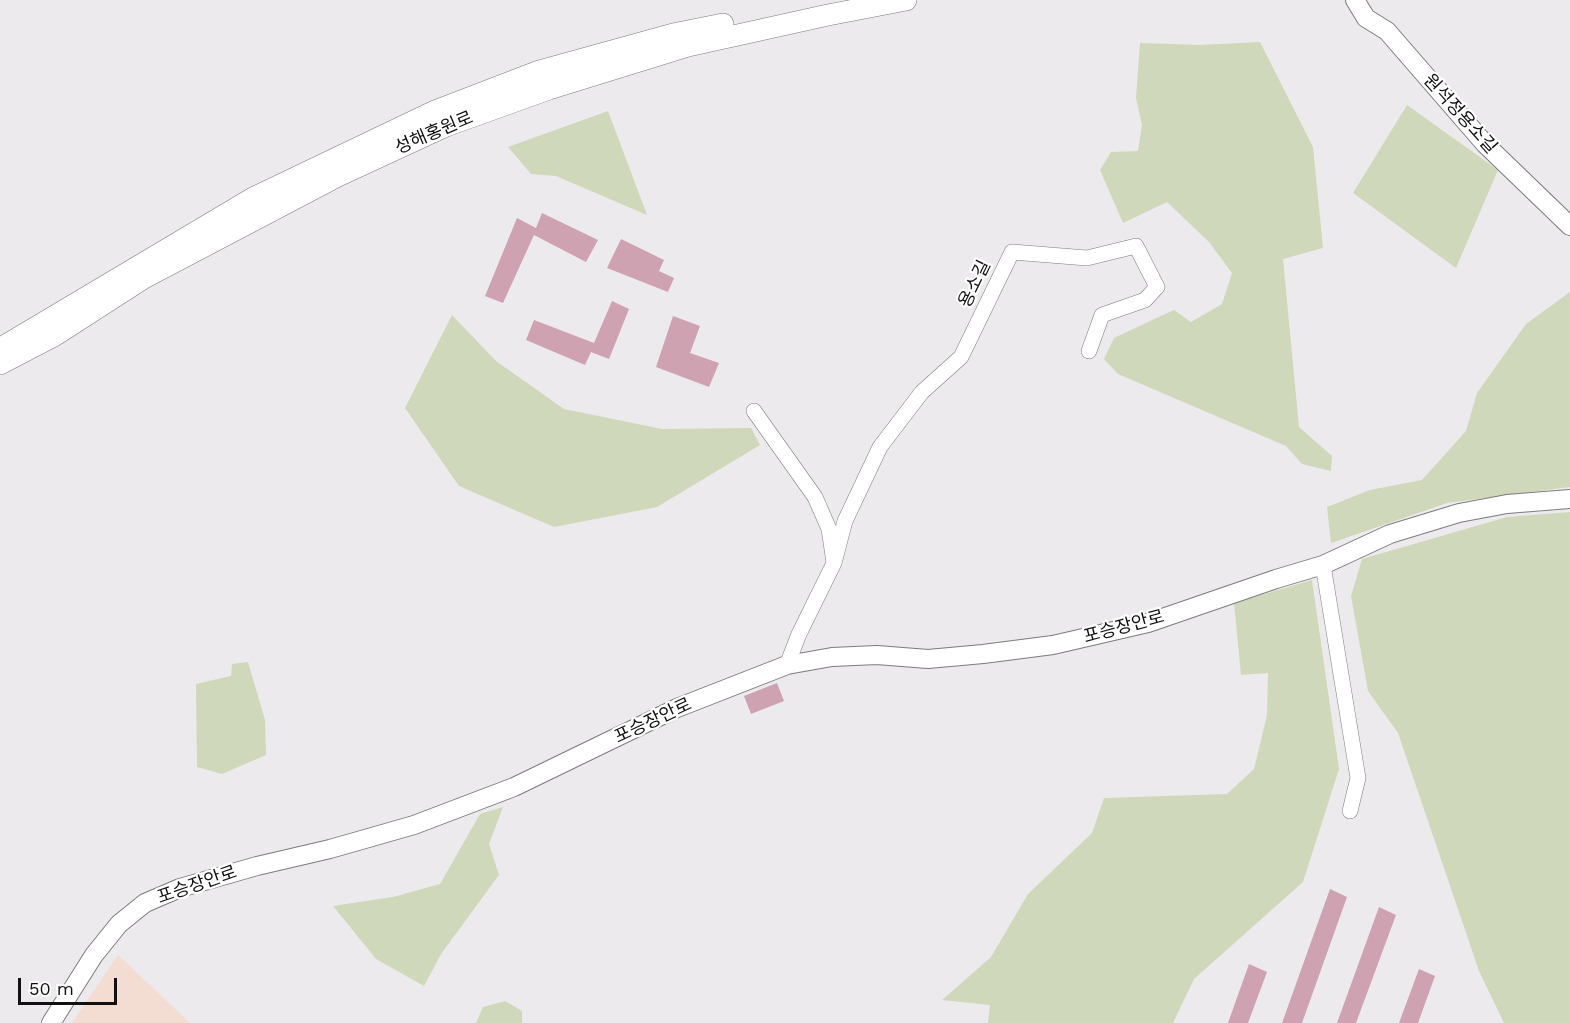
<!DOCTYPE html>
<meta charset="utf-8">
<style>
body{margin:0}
#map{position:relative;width:1570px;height:1023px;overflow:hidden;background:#edeaed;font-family:"Work Sans",sans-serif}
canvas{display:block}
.scale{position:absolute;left:18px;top:978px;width:99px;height:27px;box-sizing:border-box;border:3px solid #121112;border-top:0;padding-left:8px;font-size:18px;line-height:21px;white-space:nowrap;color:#121112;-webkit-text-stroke:4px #fff;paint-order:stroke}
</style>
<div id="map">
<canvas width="1570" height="1023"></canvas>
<div class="scale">50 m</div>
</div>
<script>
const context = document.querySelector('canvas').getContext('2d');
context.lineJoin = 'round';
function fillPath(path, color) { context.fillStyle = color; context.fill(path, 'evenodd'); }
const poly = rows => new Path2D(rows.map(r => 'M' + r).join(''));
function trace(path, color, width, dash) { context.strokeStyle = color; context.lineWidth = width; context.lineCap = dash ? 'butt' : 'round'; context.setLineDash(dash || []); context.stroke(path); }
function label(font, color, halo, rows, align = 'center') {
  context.font = font + ' "Work Sans","Noto Sans KR",sans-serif'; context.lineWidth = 4.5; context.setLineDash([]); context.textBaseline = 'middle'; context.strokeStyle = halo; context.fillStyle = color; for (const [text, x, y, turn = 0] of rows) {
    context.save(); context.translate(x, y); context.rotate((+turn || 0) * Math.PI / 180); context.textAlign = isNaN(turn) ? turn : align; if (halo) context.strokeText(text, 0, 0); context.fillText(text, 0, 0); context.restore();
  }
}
fillPath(poly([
 [118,955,190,1023,72,1023]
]), '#f3dcd1');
fillPath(poly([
 [1260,42,1313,147,1323,248,1283,259,1299,427,1332,456,1331,471,1302,464,1286,446,1118,374,1104,359,1114,338,1150,321,1174,310,1191,322,1222,304,1232,273,1209,242,1167,202,1123,223,1100,170,1111,152,1138,151,1142,125,1136,98,1140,43,1199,45],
 [1407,105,1498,170,1456,268,1353,193],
 [608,111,647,215,556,176,531,174,508,147],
 [1570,292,1570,487,1447,503,1331,543,1327,507,1370,490,1422,480,1466,431,1477,393,1526,324],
 [452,315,496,361,564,409,662,429,751,428,760,445,657,507,554,527,459,486,405,408],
 [1570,512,1570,1023,1504,1023,1479,971,1398,733,1368,691,1351,596,1362,559,1507,517],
 [1312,580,1339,769,1303,882,1194,979,1173,1023,988,1023,990,1005,942,1000,991,957,1028,894,1092,833,1104,798,1227,794,1254,769,1267,715,1268,673,1241,675,1234,603],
 [248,662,265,720,266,755,222,774,197,767,196,684,231,676,232,664],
 [503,807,489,844,499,875,441,954,424,986,376,959,333,906,393,897,440,884,480,814],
 [505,1001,522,1011,522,1023,476,1023,483,1007]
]), '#cfd8ba');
fillPath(poly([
 [542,213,598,240,586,262,534,235,503,303,485,296,517,218,536,228],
 [621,239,664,260,659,271,674,278,668,292,607,268],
 [612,301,629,309,609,359,591,352,585,365,526,340,534,320,594,343],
 [673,316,700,326,690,353,719,363,709,387,656,367],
 [777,683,784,701,751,714,744,696],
 [1330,889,1347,897,1302,1023,1282,1023],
 [1379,907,1396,915,1356,1023,1337,1023],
 [1249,964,1267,972,1248,1023,1228,1023],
 [1419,969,1435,976,1418,1023,1399,1023]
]), '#cea2b0');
const minor = poly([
 [754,411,815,497,829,529,834,563,799,634,787,665],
 [834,563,845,521,880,447,922,392,961,357,1012,252,1087,258,1136,246,1157,287,1145,300,1102,315,1089,351],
 [1323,565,1358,778,1350,811]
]);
const tertiary = poly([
 [1355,0,1366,18,1387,31,1485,144,1570,226],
 [51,1023,94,955,119,924,145,903,180,888,257,866,330,849,414,825,514,787,677,708,787,665,832,657,877,655,928,659,983,654,1053,645,1148,623,1276,579,1323,565,1390,534,1459,513,1507,504,1570,499]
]);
const secondary = poly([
 [6,345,253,198,435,111,539,71,673,34,723,24],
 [0,364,54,336,144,278,338,176,446,126,549,89,688,46,828,15,906,0]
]);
trace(minor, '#7e7b7e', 16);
trace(tertiary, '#7e7b7e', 20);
trace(secondary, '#7e7b7e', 22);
trace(minor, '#fff', 15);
trace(tertiary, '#fff', 18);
trace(secondary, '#fff', 21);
label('18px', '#121112', '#fff', [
 ["원석정용소길",1460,114,48],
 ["성해홍원로",434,133,-23],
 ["용소길",975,284,-64],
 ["포승장안로",1124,627,-15],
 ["포승장안로",653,721,-25],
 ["포승장안로",197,885,-19]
]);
</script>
